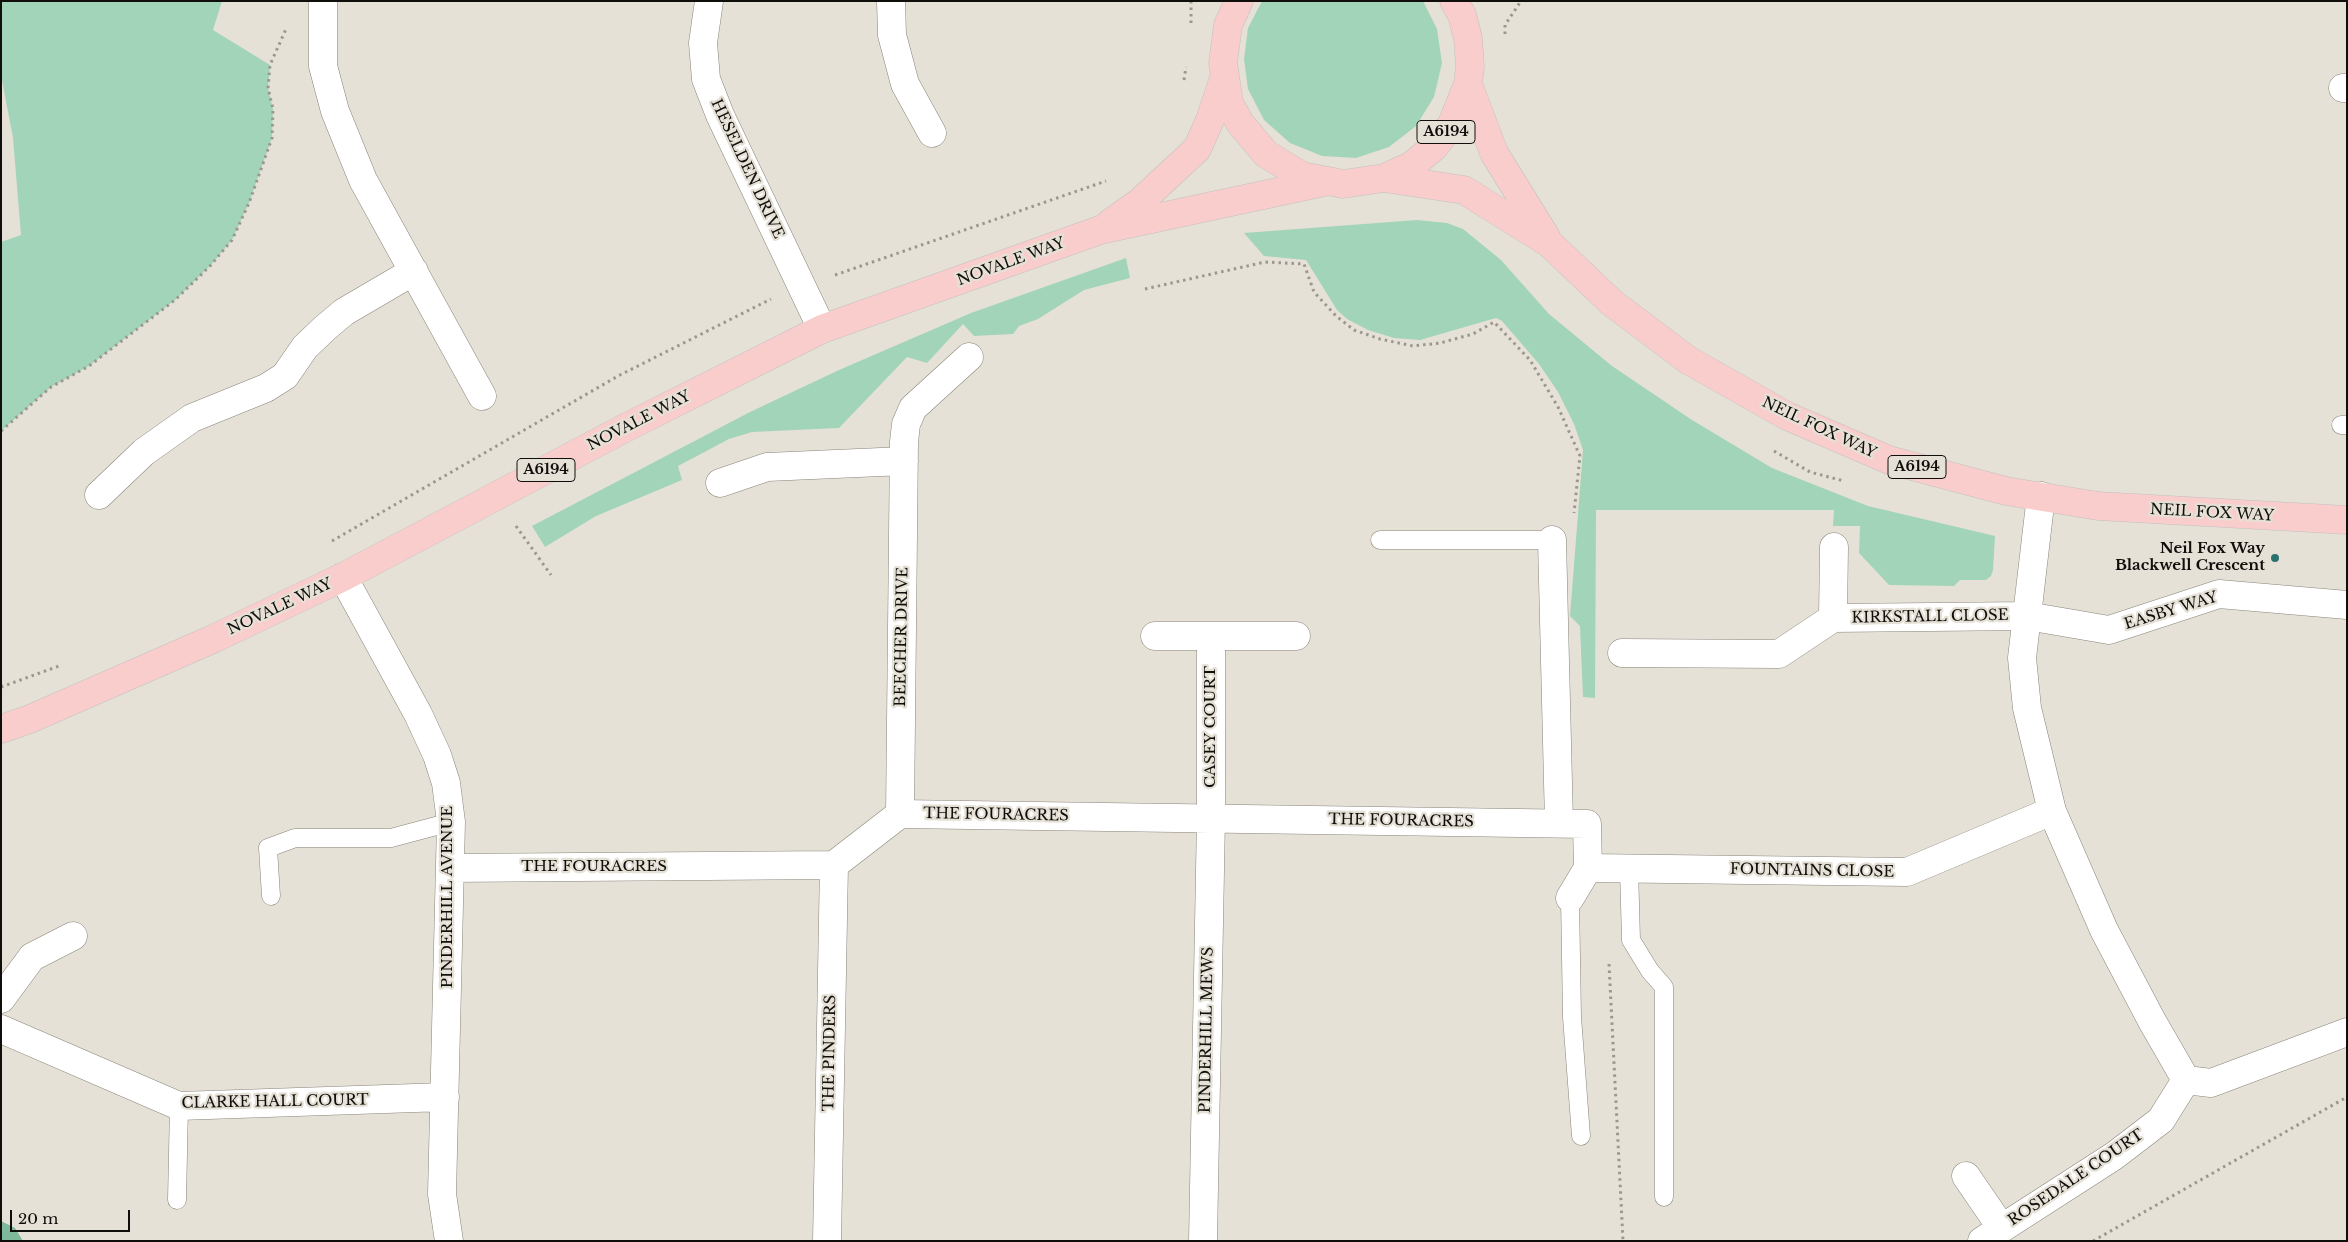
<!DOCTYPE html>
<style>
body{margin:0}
#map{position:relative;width:2348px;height:1242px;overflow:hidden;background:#e6e1d6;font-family:"Libre Baskerville",serif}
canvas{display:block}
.frame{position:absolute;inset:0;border:2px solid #100e0b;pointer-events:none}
.scale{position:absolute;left:10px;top:1210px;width:120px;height:22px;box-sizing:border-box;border:2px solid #100e0b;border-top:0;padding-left:6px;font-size:15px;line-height:18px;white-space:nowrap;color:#100e0b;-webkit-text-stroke:4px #e6e1d6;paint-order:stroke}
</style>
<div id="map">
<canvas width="2348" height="1242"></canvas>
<div class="frame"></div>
<div class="scale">20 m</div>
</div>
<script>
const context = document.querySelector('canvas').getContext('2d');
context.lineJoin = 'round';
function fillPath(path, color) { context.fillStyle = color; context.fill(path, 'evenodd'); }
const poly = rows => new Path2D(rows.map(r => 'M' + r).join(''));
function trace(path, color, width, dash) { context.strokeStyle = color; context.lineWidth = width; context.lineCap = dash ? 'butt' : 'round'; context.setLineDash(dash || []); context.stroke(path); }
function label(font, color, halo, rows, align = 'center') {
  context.font = font + ' "Libre Baskerville",serif'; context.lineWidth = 4.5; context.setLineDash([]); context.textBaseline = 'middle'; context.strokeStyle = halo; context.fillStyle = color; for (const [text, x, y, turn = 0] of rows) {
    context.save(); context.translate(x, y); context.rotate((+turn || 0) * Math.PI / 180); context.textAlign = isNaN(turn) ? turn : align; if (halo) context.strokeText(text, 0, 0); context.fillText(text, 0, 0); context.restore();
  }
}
fillPath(poly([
 [1,1,222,1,213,30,270,65,268,88,273,109,272,138,249,203,232,240,210,266,175,300,89,366,51,387,1,431,1,242,21,235,13,138,1,75],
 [1262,1,1423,1,1437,29,1442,63,1434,97,1416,126,1389,147,1356,158,1322,156,1290,143,1264,120,1248,89,1244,59,1248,28],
 [1417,220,1447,223,1463,229,1501,260,1549,314,1612,366,1692,420,1772,468,1868,506,1995,536,1993,570,1991,576,1986,580,1960,580,1954,586,1889,585,1859,553,1860,526,1833,526,1834,510,1596,510,1595,698,1583,697,1580,626,1570,616,1583,450,1574,424,1558,392,1539,364,1502,321,1496,318,1420,340,1394,338,1368,330,1347,319,1337,310,1306,260,1264,256,1244,233],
 [1126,258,1130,278,1084,290,1038,319,1019,326,1013,334,974,336,963,324,927,363,907,357,839,428,752,432,729,439,678,466,682,480,596,516,545,547,532,526,750,412,839,370,971,313]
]), '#a2d4b9');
fillPath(poly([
 [1,1221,15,1228,23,1241,1,1241]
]), '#7db99a');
const service = poly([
 [2341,425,2347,425],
 [1380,540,1552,540],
 [1629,868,1631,940,1650,971,1664,987,1664,1197],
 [271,896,268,848,295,838,391,838,451,822],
 [1570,898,1572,1017,1581,1136],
 [177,1200,179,1106]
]);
const minor = poly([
 [323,1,323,66,335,111,363,180,482,396],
 [709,1,703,43,706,79,720,115,822,329],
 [891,1,892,35,905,84,932,133],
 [2343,88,2347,88],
 [720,483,767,467,904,461],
 [99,495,144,452,192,418,266,388,285,376,305,347,325,328,344,312,414,271],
 [2041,496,2022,658,2027,708,2052,811,2104,930,2152,1021,2186,1080,2211,1083,2347,1032],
 [1552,540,1559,823],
 [343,577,418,714,437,755,446,783,451,822,442,1194,449,1241],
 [1833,618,1834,547],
 [1155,636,1296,636],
 [1622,653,1779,654,1833,618,2027,616,2109,630,2219,594,2347,605],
 [900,814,904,442,906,424,913,408,969,357],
 [450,868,834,865,900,814,1587,824,1588,868,1570,898],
 [1588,868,1907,872,2052,811],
 [1,999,32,957,73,936],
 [1,1029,179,1106,445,1097],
 [1966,1176,2001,1227],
 [827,1241,834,865],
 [1203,1241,1211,818,1211,636],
 [1982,1241,2114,1156,2161,1120,2186,1080]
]);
const primary = poly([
 [1239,1,1228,25,1223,63,1229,103,1240,123,1266,154,1302,176,1343,184,1384,178,1411,166,1434,147,1452,124,1468,84,1470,67,1468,38,1462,15,1454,1],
 [1468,84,1494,153,1546,237],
 [1384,178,1464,190,1549,243,1611,302,1688,360,1787,416,1889,460,2006,491,2098,506,2347,520],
 [1109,224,1141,201,1197,149,1210,120,1224,78],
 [1,729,30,719,213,639,343,577,623,429,822,329,1100,230,1324,182]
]);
trace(service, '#89847a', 19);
trace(minor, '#89847a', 29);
trace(primary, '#c1c0c0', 29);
trace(poly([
 [1191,1,1191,23],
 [1505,34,1505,25,1521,1],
 [1184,80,1186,67],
 [835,275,1106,181],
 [1145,289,1265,262,1304,264,1314,292,1336,316,1354,330,1380,339,1413,346,1440,343,1473,334,1494,322,1530,360,1558,407,1580,456,1574,513],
 [1,431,51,387,89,366,175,300,210,266,232,240,249,203,272,138,273,109,268,88,270,65,286,29],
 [1774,451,1810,472,1844,481],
 [516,526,551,575],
 [332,541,618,376,771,299],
 [1,687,59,666],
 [1609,964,1623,1241],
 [2093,1241,2347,1097]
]), '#9b978f', 3, [2.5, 4]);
trace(service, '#fff', 18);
trace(minor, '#fff', 28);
trace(primary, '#facdcd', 28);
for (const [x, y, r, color] of [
 [2275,558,5,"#287270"]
]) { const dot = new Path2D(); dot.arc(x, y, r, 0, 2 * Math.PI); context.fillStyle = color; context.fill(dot); trace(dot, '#e6e1d6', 2); }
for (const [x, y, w] of [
 [1446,132,58],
 [1917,467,58],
 [546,470,58]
]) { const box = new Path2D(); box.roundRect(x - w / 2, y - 11.5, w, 23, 4); context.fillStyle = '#e6e1d6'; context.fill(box); trace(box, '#100e0b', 1); }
label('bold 14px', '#100e0b', null, [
 ["A6194",1446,132],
 ["A6194",1917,467],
 ["A6194",546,470]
]);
label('15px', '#100e0b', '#e6e1d6', [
 ["HESELDEN DRIVE",747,169,65],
 ["NOVALE WAY",1011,262,-20],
 ["NOVALE WAY",639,421,-27],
 ["NEIL FOX WAY",1819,428,25],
 ["NEIL FOX WAY",2212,513,3],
 ["NOVALE WAY",280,607,-25],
 ["EASBY WAY",2171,611,-17],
 ["KIRKSTALL CLOSE",1930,617,-1],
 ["BEECHER DRIVE",902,637,-89],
 ["CASEY COURT",1211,727,-90],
 ["THE FOURACRES",996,815,1],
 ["THE FOURACRES",1401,821,1],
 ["THE FOURACRES",594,867],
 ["FOUNTAINS CLOSE",1812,871,1],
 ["PINDERHILL AVENUE",448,897,-90],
 ["PINDERHILL MEWS",1207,1030,-89],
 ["THE PINDERS",830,1053,-89],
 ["CLARKE HALL COURT",275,1102,-1],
 ["ROSEDALE COURT",2076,1178,-34]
]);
label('bold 15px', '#100e0b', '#e6e1d6', [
 ["Neil Fox Way",2265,549],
 ["Blackwell Crescent",2265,566]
], 'right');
</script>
